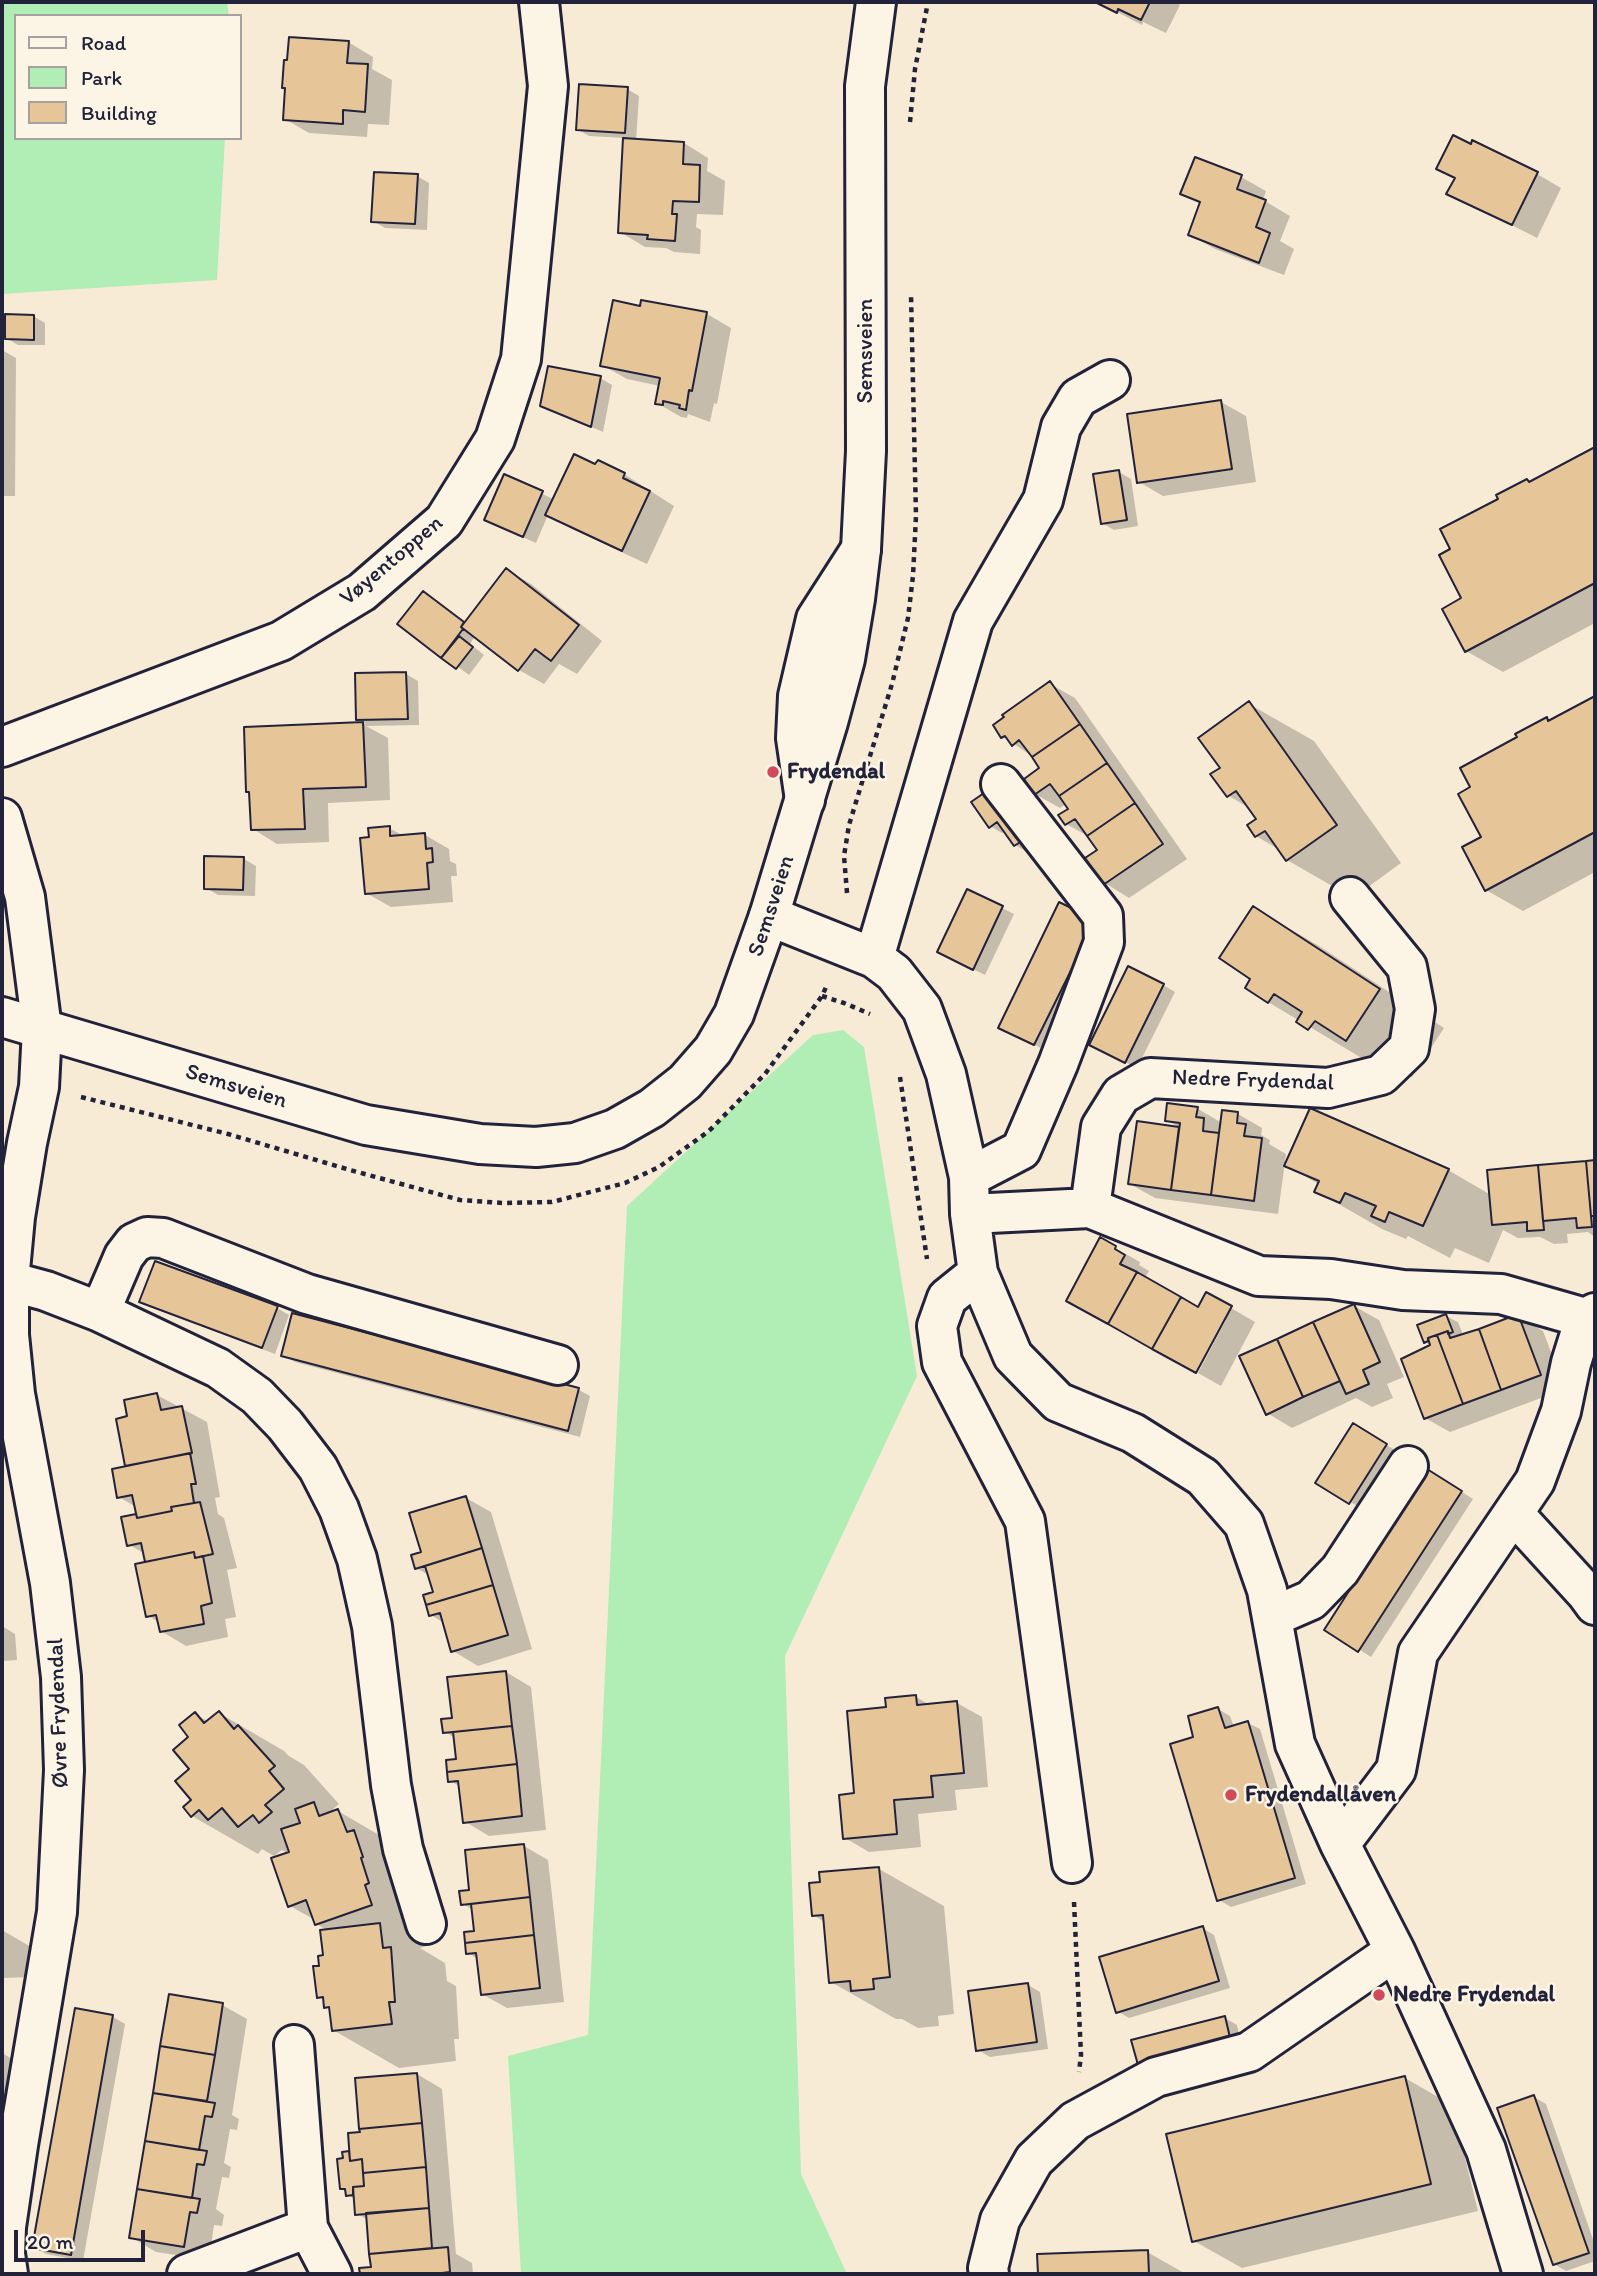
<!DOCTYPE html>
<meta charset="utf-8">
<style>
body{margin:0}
#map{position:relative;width:1597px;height:2276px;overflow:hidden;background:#f8ebd6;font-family:Itim,sans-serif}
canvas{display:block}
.frame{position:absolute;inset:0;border:4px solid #22223b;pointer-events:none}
.legend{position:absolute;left:14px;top:14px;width:228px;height:126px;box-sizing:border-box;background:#fcf5e5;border:2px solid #a5a1a1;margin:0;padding:9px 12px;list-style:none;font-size:21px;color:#22223b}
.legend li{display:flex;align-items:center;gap:14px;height:35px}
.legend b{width:35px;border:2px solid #a5a1a1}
.scale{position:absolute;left:14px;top:2230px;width:131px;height:32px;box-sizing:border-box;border:4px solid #22223b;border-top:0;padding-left:9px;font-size:21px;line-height:24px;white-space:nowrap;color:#22223b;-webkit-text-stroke:5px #fcf5e5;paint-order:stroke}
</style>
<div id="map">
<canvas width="1597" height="2276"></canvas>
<div class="frame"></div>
<ul class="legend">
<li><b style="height:9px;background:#fcf5e5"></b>Road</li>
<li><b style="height:19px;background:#b0eeb5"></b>Park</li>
<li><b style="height:19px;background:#e6c598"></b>Building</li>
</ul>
<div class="scale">20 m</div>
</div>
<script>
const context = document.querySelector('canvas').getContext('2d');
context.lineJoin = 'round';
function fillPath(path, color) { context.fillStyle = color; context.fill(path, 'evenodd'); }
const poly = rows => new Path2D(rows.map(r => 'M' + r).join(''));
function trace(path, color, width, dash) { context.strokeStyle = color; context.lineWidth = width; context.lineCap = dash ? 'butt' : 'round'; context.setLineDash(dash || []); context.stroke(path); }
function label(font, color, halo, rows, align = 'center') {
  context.font = font + ' Itim,sans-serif'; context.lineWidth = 5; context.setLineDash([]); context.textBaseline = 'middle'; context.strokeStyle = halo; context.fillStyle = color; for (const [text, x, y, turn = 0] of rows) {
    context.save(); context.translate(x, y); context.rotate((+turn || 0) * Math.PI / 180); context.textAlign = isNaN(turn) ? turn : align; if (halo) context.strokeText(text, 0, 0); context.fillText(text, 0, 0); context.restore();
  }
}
fillPath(poly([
 [2,2,227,2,229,16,16,16,16,138,225,138,217,280,2,294],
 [843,1030,864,1047,917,1376,785,1656,801,2174,847,2274,521,2274,508,2056,588,2035,627,1206,813,1035]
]), '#b0eeb5');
fillPath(poly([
 [1175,2,1180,5,1166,33,1143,22,1142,25,1100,3],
 [348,42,373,57,372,69,392,80,389,125,368,124,367,137,309,133,285,119],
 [627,89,639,96,636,141,684,143,708,158,707,171,725,181,723,215,697,214,696,227,701,230,700,254,674,252,666,248,645,247,620,232,625,138,589,136,577,129],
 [1537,174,1561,188,1537,238,1449,193],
 [417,176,429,183,427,230,385,228,373,221],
 [1241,177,1266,191,1263,200,1290,216,1280,241,1294,249,1284,275,1215,249,1190,235,1201,204,1183,194],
 [643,302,707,314,731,328,717,404,714,403,710,422,688,414,687,418,681,417,657,403,660,386,627,379,602,365,642,308],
 [33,316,45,323,45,345,18,345,6,338],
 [2,350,16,358,15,496,2,496],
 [600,378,612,385,603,432,542,405],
 [1221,402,1246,416,1256,482,1163,496,1139,482],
 [1595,449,1595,623,1503,672,1466,651,1464,599,1453,550,1500,499],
 [596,467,624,474,674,506,647,564,572,529,548,515,536,543,498,526,505,476,555,500],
 [1119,472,1131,479,1138,526,1114,530,1102,523],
 [507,570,531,584,602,641,577,674,559,664,544,684,519,670,475,636,470,644,484,655,469,675,400,624,423,593,465,623],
 [406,674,418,681,419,725,366,726,388,738,390,800,328,803,329,842,277,844,253,829,245,728,366,724,358,719],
 [1050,684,1075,698,1187,859,1129,898,1105,883,1099,851,1090,837,1066,824,1070,809,1066,804,1060,808,1035,794,1042,769,1032,756,1002,736],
 [1595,698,1595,872,1523,911,1486,890,1484,838,1472,788,1519,738,1547,719,1551,722],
 [1249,704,1314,741,1401,863,1353,898,1287,860,1280,850,1256,836,1258,819,1251,809,1229,796,1213,775,1222,768],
 [994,788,1041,843,1027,852,1015,845,1005,831,1002,833,990,826],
 [389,828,404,836,425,835,449,849,450,861,456,864,457,876,451,876,453,902,391,907,366,893,371,839],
 [244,859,256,866,255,896,218,895,206,888],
 [968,891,1014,914,985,975,951,958],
 [1254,908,1319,946,1444,1028,1412,1077,1380,1059,1375,1066,1268,1002,1252,978],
 [1095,922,1047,1051,1012,1034],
 [1163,985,1175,992,1137,1068,1103,1051],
 [1169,1105,1198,1109,1222,1123,1238,1114,1262,1128,1261,1135,1270,1140,1269,1144,1286,1154,1278,1214,1155,1198,1130,1184,1138,1123,1184,1130,1166,1120],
 [1595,1162,1595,1237,1588,1232,1567,1234,1568,1243,1554,1244,1540,1237,1518,1238,1503,1230,1489,1263,1455,1248,1450,1258,1408,1236,1406,1239,1382,1229,1316,1191,1320,1185,1286,1165,1448,1170,1491,1195,1489,1171],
 [1101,1240,1140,1262,1139,1265,1149,1271,1144,1279,1199,1309,1207,1294,1255,1322,1221,1386,1198,1373,1226,1320,1222,1320,1195,1371],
 [141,1302,277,1308,289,1315,275,1354,153,1308],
 [1354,1306,1379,1320,1404,1377,1387,1384,1393,1398,1372,1407,1356,1398,1292,1428,1267,1413,1241,1357],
 [1446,1316,1458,1322,1464,1337,1518,1316,1543,1331,1565,1389,1450,1432,1425,1418,1432,1346,1425,1342,1419,1326],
 [283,1355,579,1390,590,1396,580,1437,295,1362],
 [157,1395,207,1422,220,1497,215,1498,218,1514,224,1518,237,1568,227,1570,236,1617,225,1619,228,1637,186,1646,161,1631,160,1623,147,1615,145,1554,128,1544,123,1519,138,1516,136,1507,119,1497,127,1467,118,1420,129,1418],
 [1354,1425,1398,1452,1362,1509,1318,1482],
 [1440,1478,1473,1499,1371,1657,1327,1629],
 [466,1498,491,1512,532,1649,478,1666,453,1651,444,1623,431,1615,435,1593,429,1575,416,1568,423,1553],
 [2,1626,15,1634,17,1660,2,1661],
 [506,1672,531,1687,546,1830,489,1836,464,1821,461,1787,450,1781,458,1760,455,1738,445,1732,454,1720],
 [916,1697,930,1705,957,1703,982,1717,988,1787,955,1790,957,1810,918,1814,921,1847,869,1852,845,1838,856,1795],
 [1218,1709,1230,1716,1234,1727,1248,1723,1260,1729,1306,1884,1231,1907,1219,1900,1195,1738],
 [219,1713,284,1751,289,1756,304,1765,339,1804,333,1809,335,1812,338,1811,403,1849,436,1943,420,1948,445,1963,447,1981,456,1986,459,2039,454,2039,456,2061,399,2068,333,2030,331,2009,326,2006,326,2001,318,1997,321,1967,328,1931,317,1924,315,1920,290,1906,289,1854,282,1850,274,1856,262,1849,258,1854,192,1816,185,1807,193,1800,191,1737,195,1714,209,1722],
 [524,1846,548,1860,564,2002,507,2008,482,1994,478,1959,468,1953,476,1932,473,1910,463,1904,471,1891],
 [879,1869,944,1906,954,2014,938,2016,939,2026,918,2028,902,2019,896,2019,831,1982,825,1922,813,1915],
 [1202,1928,1214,1935,1230,1988,1129,2018,1117,2011],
 [2,1930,31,1947,33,1977,2,1978],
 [1028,1985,1040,1992,1048,2049,990,2057,978,2050],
 [170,1996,222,2005,247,2019,232,2115,239,2119,237,2130,230,2129,224,2163,231,2167,229,2178,222,2177,216,2209,224,2215,222,2226,214,2225,209,2260,156,2252,131,2237],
 [76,2010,113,2017,125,2024,83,2261,46,2254,34,2247],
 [1225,2018,1237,2025,1242,2048,1134,2041],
 [2,2053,31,2070,33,2116,2,2120],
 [417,2074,442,2089,456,2254,472,2263,473,2274,361,2274,361,2269,372,2268,368,2220,356,2213,355,2199,347,2195,347,2191,342,2188,344,2160,349,2153,352,2155,362,2133],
 [1405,2078,1452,2105,1478,2211,1242,2268,1194,2241],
 [1534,2097,1546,2104,1595,2245,1595,2261,1566,2271,1554,2264],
 [1147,2252,1186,2274,1040,2274,1039,2256]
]), '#0003');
const building = poly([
 [1098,2,1150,2,1141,20,1118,9,1117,13,1097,3,1098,2],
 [289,37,349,41,347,63,368,64,365,112,343,110,343,124,283,120,285,88,282,88,284,60,287,60,289,37],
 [579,84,628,87,625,133,576,130,579,84],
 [1453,135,1471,144,1472,140,1538,172,1512,225,1446,194,1455,178,1436,169,1453,135],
 [623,138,684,142,683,164,700,165,699,202,673,201,672,214,677,214,675,241,647,239,648,235,618,233,623,138],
 [1195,157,1242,175,1237,189,1266,200,1256,227,1270,233,1259,263,1188,235,1200,202,1180,194,1195,157],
 [374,172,418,174,415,224,371,222,374,172],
 [613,300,640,306,641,300,707,312,692,391,689,390,686,410,679,408,680,405,663,401,663,405,655,404,660,378,600,366,613,300],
 [5,314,34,315,34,340,5,339,5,314],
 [548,366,601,376,591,427,540,406,548,366],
 [1221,400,1232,469,1137,483,1127,414,1221,400],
 [1595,447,1595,583,1465,652,1442,609,1461,598,1439,555,1450,549,1440,529,1498,499,1496,495,1527,479,1529,482,1595,447],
 [574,454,595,464,598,460,625,473,623,478,650,491,622,551,545,515,574,454],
 [1119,470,1127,520,1101,524,1093,474,1119,470],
 [504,474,543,491,523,537,484,520,504,474],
 [506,568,579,625,551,661,535,649,518,671,461,627,506,568],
 [423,591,464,622,461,627,463,629,441,658,397,624,423,591],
 [459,636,473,647,456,669,441,658,459,636],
 [406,672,408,719,356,720,355,673,406,672],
 [1050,681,1080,724,1032,757,1019,740,1012,746,1005,736,1001,738,993,725,1004,717,1002,715,1050,681],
 [1595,696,1595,832,1485,891,1462,847,1481,837,1458,794,1470,787,1460,768,1517,737,1515,734,1547,717,1548,721,1595,696],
 [1249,701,1337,825,1286,861,1265,831,1255,837,1247,825,1256,819,1236,791,1227,797,1210,774,1220,768,1198,738,1249,701],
 [363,722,366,787,303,789,305,829,251,830,249,792,246,792,244,727,363,722],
 [1080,724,1107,763,1059,796,1050,784,1034,795,1024,779,1039,768,1032,757,1080,724],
 [1107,763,1135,803,1087,836,1075,819,1065,825,1058,815,1068,809,1059,796,1107,763],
 [994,786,1030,836,1014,846,997,822,989,828,971,802,994,786],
 [1135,803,1163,844,1103,885,1085,858,1097,850,1087,836,1135,803],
 [390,826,390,836,425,833,426,849,432,848,433,862,427,863,429,889,365,894,360,838,369,837,368,828,390,826],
 [204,856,244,857,243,890,204,889,204,856],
 [967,889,1003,906,973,970,937,952,967,889],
 [1059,902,1096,920,1034,1045,998,1028,1059,902],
 [1253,906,1380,989,1346,1041,1315,1021,1308,1030,1296,1022,1302,1012,1274,994,1268,1003,1245,988,1250,979,1219,958,1253,906],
 [1128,966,1164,984,1125,1063,1089,1045,1128,966],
 [1167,1103,1198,1107,1196,1117,1204,1118,1203,1131,1219,1133,1211,1195,1171,1190,1180,1123,1165,1121,1167,1103],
 [1310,1108,1449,1169,1423,1226,1389,1212,1385,1222,1371,1216,1376,1206,1345,1193,1340,1203,1314,1192,1319,1181,1284,1166,1310,1108],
 [1222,1110,1238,1112,1237,1123,1246,1124,1244,1136,1262,1138,1254,1201,1211,1195,1222,1110],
 [1137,1121,1179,1127,1171,1190,1128,1184,1137,1121],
 [1595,1160,1595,1216,1591,1216,1586,1161,1595,1160],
 [1586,1161,1592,1227,1577,1228,1576,1218,1543,1221,1538,1165,1586,1161],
 [1538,1165,1544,1230,1527,1231,1527,1222,1492,1225,1487,1170,1538,1165],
 [1100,1237,1116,1246,1115,1249,1125,1255,1120,1264,1137,1272,1108,1324,1066,1301,1100,1237],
 [155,1261,278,1306,262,1348,139,1302,155,1261],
 [1137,1272,1181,1297,1152,1349,1108,1324,1137,1272],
 [1206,1292,1232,1306,1196,1373,1152,1349,1181,1297,1198,1307,1206,1292],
 [1354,1304,1380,1362,1363,1370,1369,1384,1346,1394,1313,1322,1354,1304],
 [292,1313,579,1388,568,1431,281,1356,292,1313],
 [1446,1314,1453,1332,1448,1334,1448,1331,1428,1338,1428,1341,1424,1343,1417,1325,1446,1314],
 [1518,1314,1541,1375,1501,1390,1479,1329,1518,1314],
 [1313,1322,1340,1381,1303,1397,1277,1339,1313,1322],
 [1479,1329,1501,1390,1463,1404,1437,1335,1448,1331,1450,1338,1479,1329],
 [1437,1335,1463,1404,1424,1419,1401,1359,1430,1345,1428,1338,1437,1335],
 [1277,1339,1303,1397,1266,1415,1239,1356,1277,1339],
 [157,1393,161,1410,182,1406,192,1453,125,1466,116,1419,127,1416,124,1400,157,1393],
 [1353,1423,1387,1444,1349,1504,1315,1483,1353,1423],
 [190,1453,196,1484,191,1484,194,1503,171,1507,172,1511,137,1518,132,1495,117,1498,112,1469,190,1453],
 [1427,1469,1462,1491,1358,1652,1324,1630,1427,1469],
 [466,1496,482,1548,415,1569,411,1555,421,1552,409,1513,466,1496],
 [200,1502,213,1554,195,1558,194,1552,145,1562,141,1543,127,1546,121,1517,136,1514,137,1518,172,1511,171,1507,200,1502],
 [482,1548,493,1585,426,1605,423,1595,433,1592,425,1566,482,1548],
 [194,1552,195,1558,203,1556,212,1603,201,1606,204,1624,160,1632,156,1615,146,1617,135,1564,194,1552],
 [493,1585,508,1635,451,1652,440,1613,429,1616,426,1605,493,1585],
 [506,1671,512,1726,443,1733,441,1719,452,1718,447,1677,506,1671],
 [916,1695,917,1705,957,1701,964,1773,931,1776,933,1797,894,1800,897,1834,843,1839,839,1795,854,1793,847,1711,886,1707,885,1698,916,1695],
 [1218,1707,1225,1728,1248,1721,1295,1878,1217,1901,1170,1744,1193,1737,1188,1716,1218,1707],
 [219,1711,234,1729,238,1725,275,1766,269,1771,284,1789,265,1805,272,1812,259,1823,253,1815,238,1827,222,1808,208,1820,199,1810,191,1817,183,1807,191,1800,175,1781,189,1769,173,1750,188,1737,179,1725,195,1712,204,1723,219,1711],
 [512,1726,517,1764,447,1772,446,1760,456,1759,453,1732,512,1726],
 [517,1764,522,1816,463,1823,458,1781,448,1782,447,1772,517,1764],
 [314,1802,319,1816,338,1809,347,1832,354,1830,363,1857,361,1858,369,1883,365,1885,372,1905,315,1925,306,1900,288,1907,271,1858,289,1852,281,1829,300,1823,295,1809,314,1802],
 [524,1844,530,1897,461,1905,459,1891,469,1890,465,1850,524,1844],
 [879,1867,890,1977,873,1979,874,1989,851,1991,850,1981,829,1983,823,1915,812,1916,809,1883,820,1882,819,1872,879,1867],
 [530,1897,534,1935,465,1943,464,1932,474,1931,471,1904,530,1897],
 [380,1923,383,1948,391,1947,395,2002,389,2002,392,2024,332,2031,329,2007,324,2008,323,1997,317,1998,313,1966,319,1966,318,1956,323,1955,320,1930,380,1923],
 [1203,1926,1219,1981,1116,2013,1099,1957,1203,1926],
 [534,1935,540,1988,481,1995,476,1953,466,1954,465,1943,534,1935],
 [1028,1983,1037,2042,976,2051,968,1991,1028,1983],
 [169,1994,223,2003,215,2055,160,2046,169,1994],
 [75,2008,113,2015,71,2255,32,2248,75,2008],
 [1225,2016,1231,2042,1138,2065,1131,2040,1225,2016],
 [160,2046,215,2055,207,2101,153,2093,160,2046],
 [417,2073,422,2123,359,2129,355,2078,417,2073],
 [1405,2076,1431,2184,1192,2242,1166,2134,1405,2076],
 [153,2093,215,2103,212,2117,205,2116,199,2150,145,2141,153,2093],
 [1534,2095,1589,2253,1553,2265,1497,2108,1534,2095],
 [422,2123,426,2167,363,2173,362,2159,350,2161,348,2133,360,2132,359,2129,422,2123],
 [145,2141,207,2151,204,2165,197,2164,192,2198,137,2189,145,2141],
 [349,2151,350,2161,362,2159,364,2186,353,2187,353,2195,346,2196,345,2189,340,2189,337,2159,343,2158,342,2152,349,2151],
 [426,2167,429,2208,355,2215,353,2187,364,2186,363,2173,426,2167],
 [137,2189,200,2199,197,2213,190,2212,184,2247,129,2238,137,2189],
 [429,2208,432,2248,369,2254,366,2213,429,2208],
 [448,2247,450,2272,434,2274,360,2274,359,2268,371,2267,369,2254,448,2247],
 [1148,2250,1149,2274,1038,2274,1037,2254,1148,2250]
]);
fillPath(building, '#e6c598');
trace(building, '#22223b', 2);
const minor = poly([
 [2,747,281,641,362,592,444,521,495,439,521,359,548,86,539,2],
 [805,800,796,738,798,696,816,619,861,549],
 [2,818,25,897,42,1029,39,1087,27,1143,15,1217,9,1281,9,1335,15,1394,50,1583,61,1677,64,1770,57,1912,18,2145,6,2227,5,2254,8,2274],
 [769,916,874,958,894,973,922,1009,946,1074,969,1177,970,1214,978,1273,1013,1356,1058,1402,1133,1433,1203,1477,1244,1524,1267,1590,1295,1744,1340,1844,1395,1951,1486,2150,1523,2274],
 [874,958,973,621,1043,500,1061,427,1078,398,1110,380],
 [969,1177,1021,1150,1058,1064,1104,942,1103,916,1001,784],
 [1090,1208,1101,1127,1121,1095,1150,1078,1328,1088,1381,1075,1409,1048,1415,1009,1407,967,1350,897],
 [970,1214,1090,1208,1259,1276,1331,1279,1403,1290,1501,1294,1585,1318,1595,1313],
 [978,1273,947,1298,937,1326,942,1362,1025,1521,1072,1863],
 [9,1281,46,1291,100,1312,218,1368,257,1396,285,1425,318,1468,339,1509,357,1559,372,1626,391,1785,403,1849,426,1924],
 [100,1312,124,1256,134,1243,147,1237,163,1238,307,1294,558,1365],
 [1514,1514,1587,1594,1595,1605],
 [1272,1617,1311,1600,1340,1570,1408,1466],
 [1340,1844,1396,1770,1418,1653,1535,1481,1561,1411,1571,1363,1585,1318],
 [294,2045,308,2228,332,2274],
 [187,2274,308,2228],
 [989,2274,988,2268,1000,2220,1034,2160,1075,2121,1156,2077,1249,2052,1395,1951]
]);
const major = poly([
 [2,1017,366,1125,480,1144,536,1147,575,1143,615,1129,652,1108,685,1082,713,1050,734,1014,769,916,828,722,845,659,855,599,861,549,866,451,865,86,876,2]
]);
trace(minor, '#22223b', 44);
trace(major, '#22223b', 44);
trace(poly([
 [910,122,915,69,928,2],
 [847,893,844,856,849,825,892,684,908,618,913,576,916,516,911,295],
 [822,996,844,1003,870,1014],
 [900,1077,927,1259],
 [81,1097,228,1134,350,1170,460,1200,503,1203,552,1202,625,1183,659,1167,709,1131,765,1074,822,996,827,985],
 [1074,1902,1081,2055,1079,2072]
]), '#22223b', 4.5, [5, 5]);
trace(minor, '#fcf5e5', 38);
trace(major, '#fcf5e5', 38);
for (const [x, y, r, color] of [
 [773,772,7,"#d1495b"],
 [1231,1795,7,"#d1495b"],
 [1379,1995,7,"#d1495b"]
]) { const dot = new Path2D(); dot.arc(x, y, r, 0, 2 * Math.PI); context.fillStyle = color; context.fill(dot); trace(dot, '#fcf5e5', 2.5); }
label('23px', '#22223b', '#fcf5e5', [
 ["Semsveien",866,351,-90],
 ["Vøyentoppen",392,561,-40],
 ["Semsveien",772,906,-72],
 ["Nedre Frydendal",1253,1081,2],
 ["Semsveien",236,1087,17],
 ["Øvre Frydendal",59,1713,-92]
]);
label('bold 23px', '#22223b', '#fcf5e5', [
 ["Frydendal",787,772],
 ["Frydendallåven",1245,1795],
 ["Nedre Frydendal",1393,1995]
], 'left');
</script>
